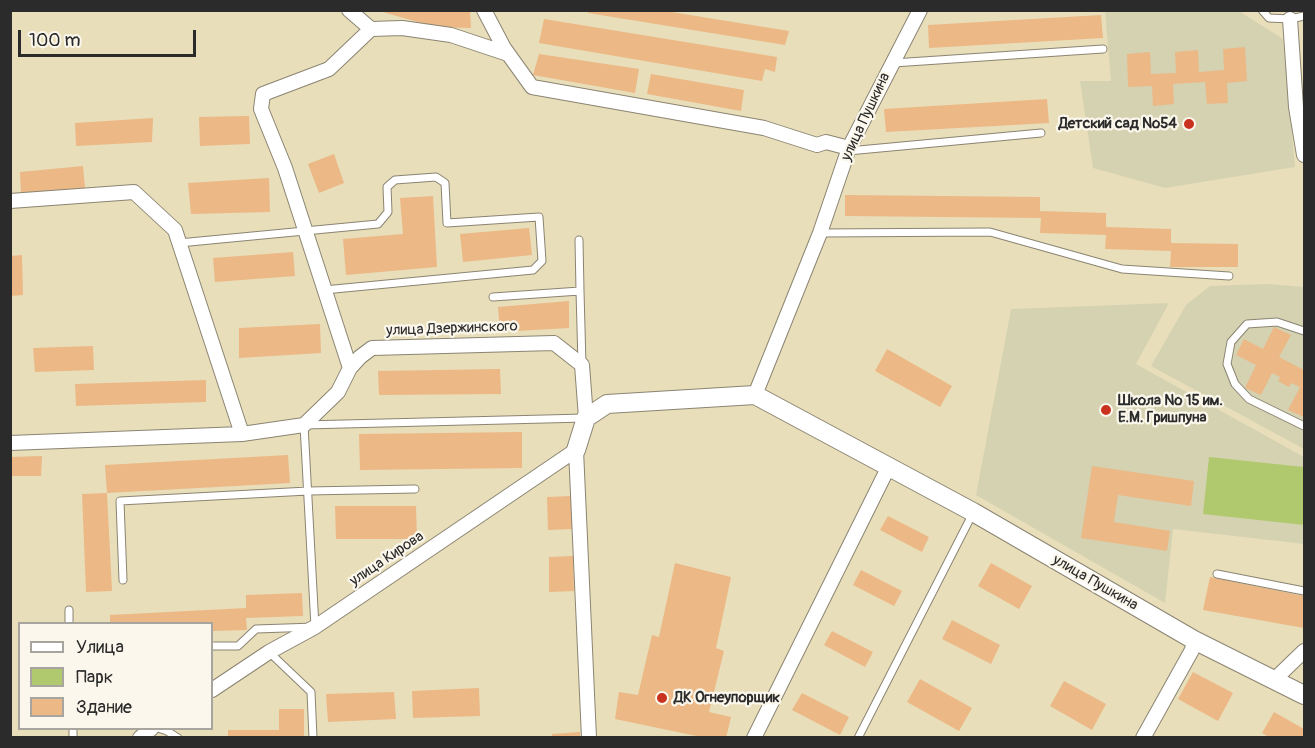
<!DOCTYPE html>
<meta charset="utf-8">
<style>
body{margin:0}
#map{position:relative;width:1315px;height:748px;overflow:hidden;background:#e9deba;font-family:Pangolin,sans-serif}
canvas{display:block}
.frame{position:absolute;inset:0;border:12px solid #2b2b2b;pointer-events:none}
.legend{position:absolute;left:18px;top:622px;width:195px;height:108px;box-sizing:border-box;background:#fbf7ec;border:2px solid #a8a59f;margin:0;padding:8px 10px;list-style:none;font-size:18px;color:#2b2b2b}
.legend li{display:flex;align-items:center;gap:12px;height:30px}
.legend b{width:30px;border:2px solid #a8a59f}
.scale{position:absolute;left:18px;top:30px;width:178px;height:27px;box-sizing:border-box;border:3px solid #2b2b2b;border-top:0;padding-left:8px;font-size:18px;line-height:21px;white-space:nowrap;color:#2b2b2b;-webkit-text-stroke:4px #fbf7ec;paint-order:stroke}
</style>
<div id="map">
<canvas width="1315" height="748"></canvas>
<div class="frame"></div>
<ul class="legend">
<li><b style="height:8px;background:#fff"></b>Улица</li>
<li><b style="height:16px;background:#b1c96e"></b>Парк</li>
<li><b style="height:16px;background:#ebb886"></b>Здание</li>
</ul>
<div class="scale">100 m</div>
</div>
<script>
const context = document.querySelector('canvas').getContext('2d');
context.lineJoin = 'round';
function fillPath(path, color) { context.fillStyle = color; context.fill(path, 'evenodd'); }
const poly = rows => new Path2D(rows.map(r => 'M' + r).join(''));
function trace(path, color, width, dash) { context.strokeStyle = color; context.lineWidth = width; context.lineCap = dash ? 'butt' : 'round'; context.setLineDash(dash || []); context.stroke(path); }
function label(font, color, halo, rows, align = 'center') {
  context.font = font + ' Pangolin,sans-serif'; context.lineWidth = 4.5; context.setLineDash([]); context.textBaseline = 'middle'; context.strokeStyle = halo; context.fillStyle = color; for (const [text, x, y, turn = 0] of rows) {
    context.save(); context.translate(x, y); context.rotate((+turn || 0) * Math.PI / 180); context.textAlign = isNaN(turn) ? turn : align; if (halo) context.strokeText(text, 0, 0); context.fillText(text, 0, 0); context.restore();
  }
}
fillPath(poly([
 [1105,11,1239,11,1283,39,1295,167,1165,188,1093,168,1080,81,1111,81],
 [1267,284,1304,287,1304,449,1151,366,1186,305,1210,286],
 [1169,303,1136,364,1304,457,1304,544,1173,529,1165,603,976,495,1011,309]
]), '#d5d2b2');
fillPath(poly([
 [1209,457,1304,467,1304,525,1203,514]
]), '#b1c96e');
fillPath(poly([
 [376,10,470,10,471,28,435,27],
 [588,10,659,10,789,31,785,45,588,13],
 [1101,15,1103,38,929,48,928,25],
 [544,19,777,57,775,72,765,69,762,81,539,43],
 [1245,47,1247,81,1227,83,1228,103,1207,104,1205,82,1173,84,1174,104,1153,106,1152,86,1128,87,1127,54,1150,52,1151,74,1176,73,1175,52,1198,50,1199,72,1224,70,1223,49],
 [539,54,639,69,635,93,533,75],
 [651,74,744,90,741,111,647,94],
 [1047,99,1049,123,886,132,884,109],
 [249,116,250,144,200,146,199,117],
 [153,118,152,142,76,146,75,123],
 [334,154,344,183,319,193,308,164],
 [83,166,85,188,21,193,20,172],
 [269,178,270,212,191,214,188,183],
 [845,195,1040,197,1040,211,1106,213,1106,227,1171,229,1171,243,1238,244,1238,267,1170,267,1171,251,1105,249,1106,235,1040,233,1041,218,845,216],
 [433,196,437,267,346,275,343,239,403,234,400,198],
 [529,228,532,255,463,262,460,234],
 [293,252,295,276,215,282,213,258],
 [22,255,23,295,10,296,10,256],
 [569,301,569,328,500,332,498,307],
 [320,324,321,353,239,358,239,328],
 [1274,327,1291,335,1279,357,1304,370,1304,417,1288,410,1300,387,1291,383,1289,387,1278,381,1280,377,1272,373,1261,395,1245,388,1256,365,1236,355,1244,339,1263,349],
 [93,346,94,370,35,372,33,348],
 [887,349,952,386,940,407,875,371],
 [500,369,501,394,379,395,378,371],
 [206,380,206,402,76,406,75,384],
 [522,432,522,468,360,470,359,434],
 [288,455,290,483,107,493,105,465],
 [42,456,41,476,10,476,10,457],
 [1092,466,1194,481,1191,506,1118,495,1114,522,1170,531,1167,551,1081,538],
 [107,493,112,591,86,592,82,494],
 [571,496,572,529,548,530,547,497],
 [335,506,416,506,417,539,336,539],
 [888,516,929,537,922,552,880,530],
 [573,556,574,591,549,592,549,557],
 [675,563,731,577,716,648,724,651,709,712,731,717,726,738,706,738,615,719,619,692,638,695,652,635,659,637],
 [991,563,1032,586,1019,609,978,586],
 [861,570,902,591,894,606,853,585],
 [1210,577,1304,596,1304,628,1203,610],
 [302,593,303,616,246,618,247,630,212,631,212,624,110,624,110,615,246,608,246,595],
 [952,620,1000,645,991,664,942,639],
 [832,631,873,652,865,667,824,645],
 [1193,672,1233,693,1218,721,1178,699],
 [920,679,972,708,959,731,907,702],
 [1064,681,1106,704,1092,730,1050,706],
 [479,688,480,716,413,718,412,691],
 [394,692,396,719,328,722,326,694],
 [802,693,849,717,840,735,792,710],
 [279,709,304,709,304,738,228,738,228,730,279,730],
 [1274,712,1304,729,1304,738,1270,738,1262,733],
 [580,732,580,738,552,738,552,734]
]), '#ebb886');
const service = poly([
 [1262,10,1269,18,1290,19,1304,16],
 [893,63,1103,49],
 [848,151,1041,133],
 [820,233,990,232,1122,269,1229,276],
 [579,240,580,291],
 [179,243,378,224,388,212,387,187,395,180,436,177,445,183,447,223,539,217,542,261,533,270,324,290],
 [493,297,580,291,582,365],
 [1304,331,1277,322,1247,324,1231,342,1227,364,1235,384,1249,399,1304,426],
 [1217,574,1304,591],
 [123,580,120,501,308,491,415,489],
 [69,610,69,624],
 [212,646,238,646,256,629,315,627,304,425,585,418],
 [269,652,311,692,313,738],
 [73,728,73,738],
 [158,728,167,731,178,738],
 [858,738,973,513]
]);
const minor = poly([
 [349,10,371,29],
 [484,10,504,48,532,87,764,128,817,145,826,142,849,148],
 [1290,19,1296,107,1304,155],
 [10,201,134,192,175,230,242,434],
 [350,368,285,168,261,109,263,94,329,69,371,29,402,28,451,35,508,54],
 [755,395,820,233,849,148,920,10],
 [10,443,242,434,304,425,338,392,350,368,360,357,372,348,554,343,582,365,586,418],
 [576,450,589,738],
 [1275,679,1304,651],
 [212,690,269,652,315,627,576,450],
 [140,738,152,728],
 [754,738,889,466],
 [1143,738,1192,650,1194,640]
]);
const tertiary = poly([
 [576,450,586,418,607,404,755,395,973,512,1194,640,1304,695]
]);
trace(service, '#8a8472', 9);
trace(minor, '#8a8472', 16);
trace(tertiary, '#8a8472', 20);
trace(service, '#fff', 7);
trace(minor, '#fff', 14);
trace(tertiary, '#fff', 18);
for (const [x, y, r, color] of [
 [1189,124,6,"#c8321e"],
 [1106,410,6,"#c8321e"],
 [662,698,6,"#c8321e"]
]) { const dot = new Path2D(); dot.arc(x, y, r, 0, 2 * Math.PI); context.fillStyle = color; context.fill(dot); trace(dot, '#fbf7ec', 2); }
label('15px', '#2b2b2b', '#fbf7ec', [
 ["улица Пушкина",866,117,-65],
 ["улица Дзержинского",452,329,-2],
 ["улица Кирова",387,559,-34],
 ["улица Пушкина",1095,583,30]
]);
label('bold 15px', '#2b2b2b', '#fbf7ec', [
 ["Детский сад №54",1177,124,"right"],
 ["Школа № 15 им.",1118,401],
 ["Е.М. Гришпуна",1118,418],
 ["ДК Огнеупорщик",674,698]
], 'left');
</script>
